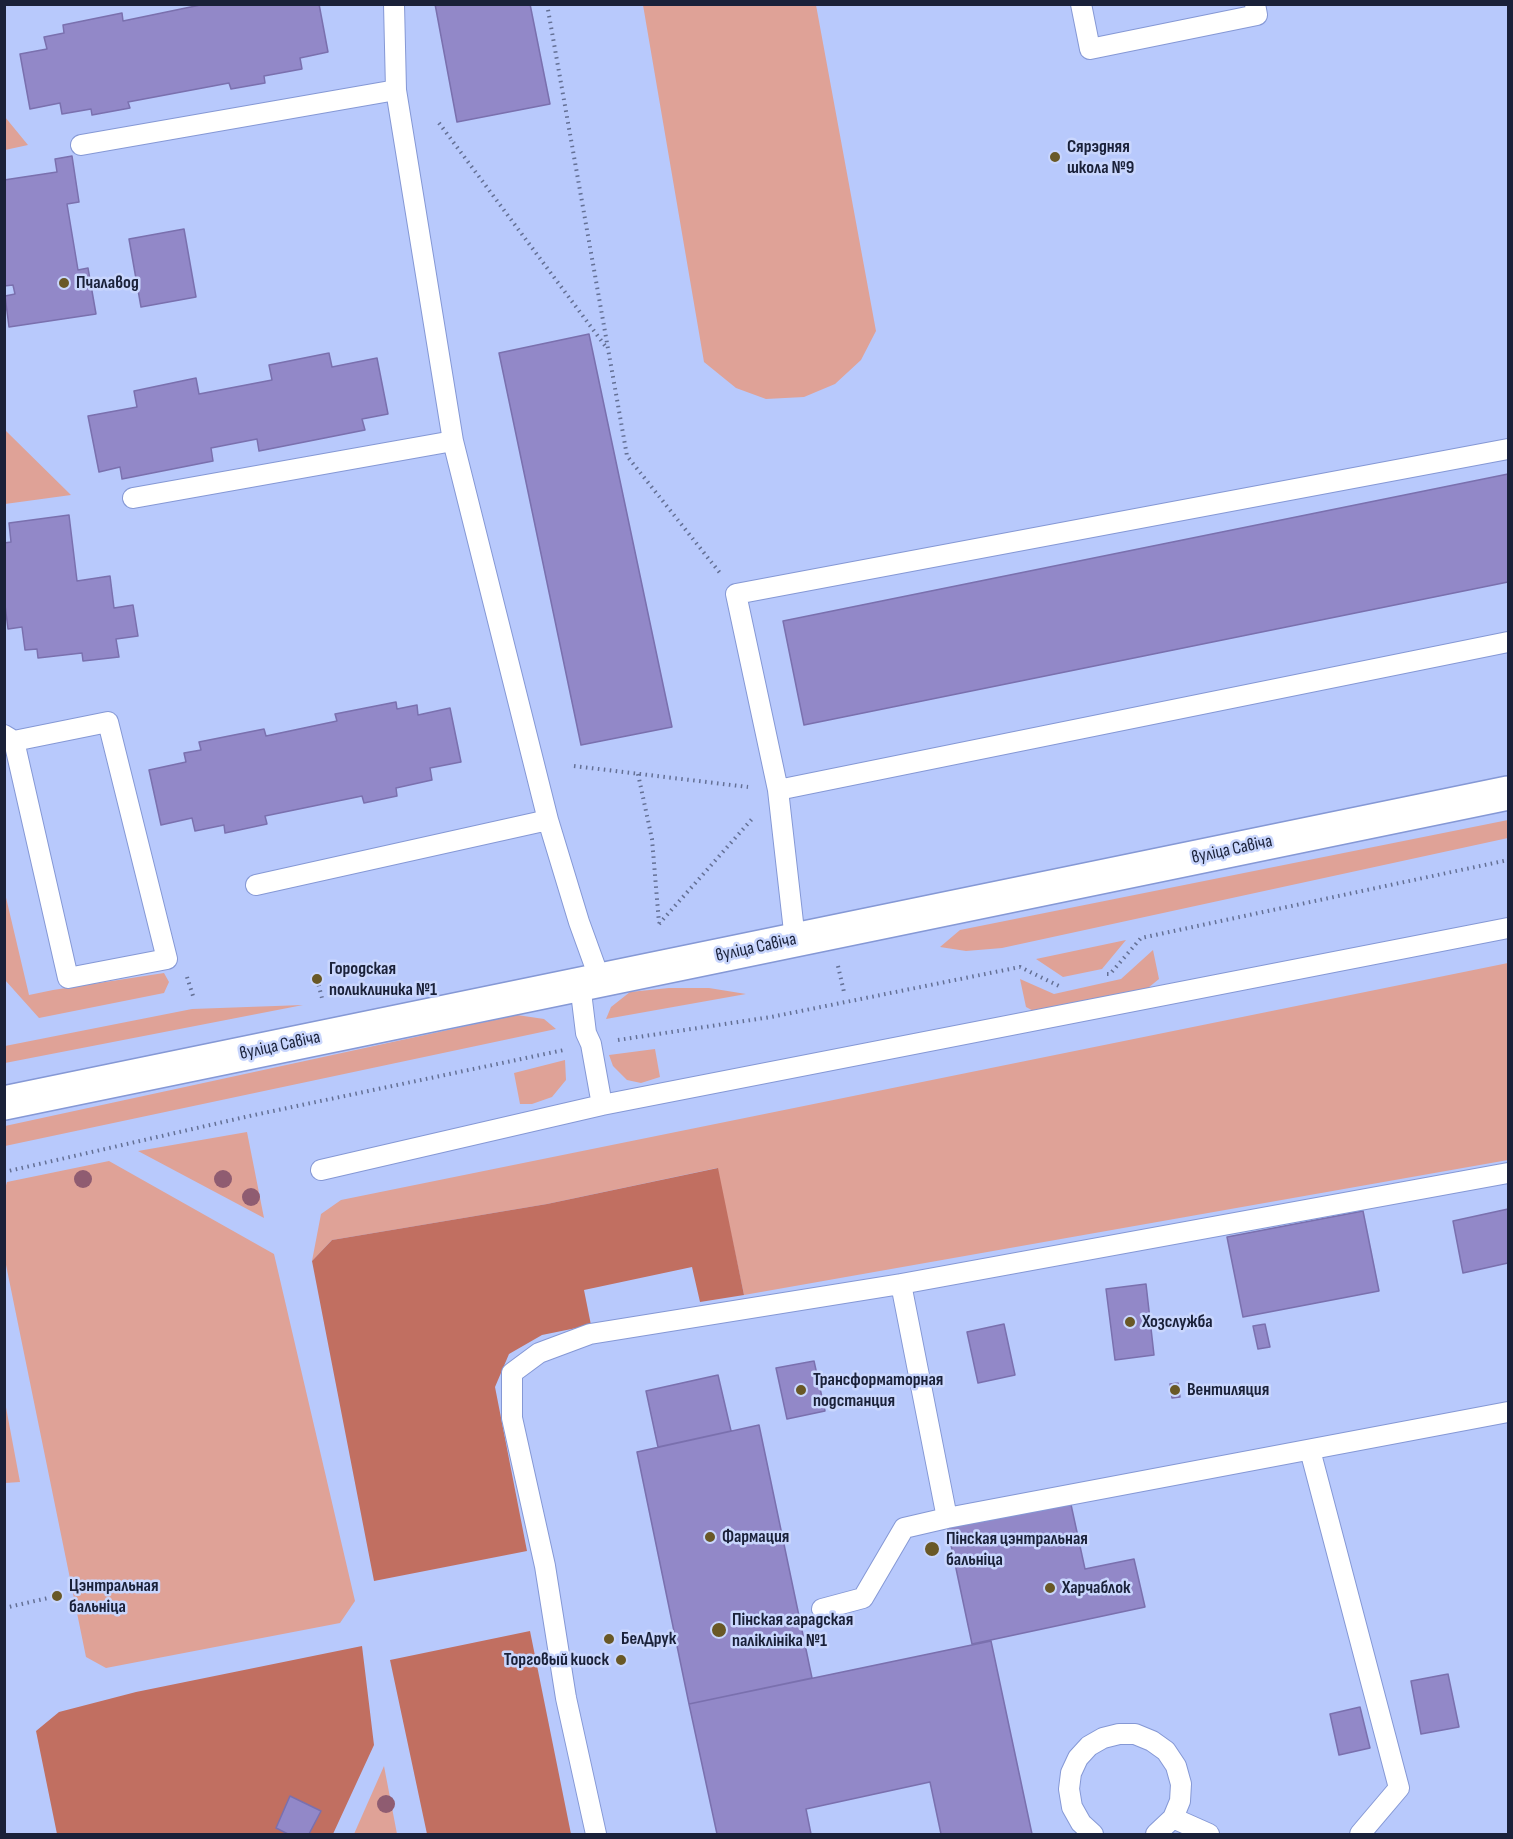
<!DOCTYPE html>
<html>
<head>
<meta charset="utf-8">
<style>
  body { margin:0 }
  #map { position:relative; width:1513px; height:1839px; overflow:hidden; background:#b8c9fc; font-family:"Sofia Sans Condensed",sans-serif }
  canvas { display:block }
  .frame { position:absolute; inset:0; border:6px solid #1a2139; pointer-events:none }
</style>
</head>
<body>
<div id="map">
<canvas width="1513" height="1839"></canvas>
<div class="frame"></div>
</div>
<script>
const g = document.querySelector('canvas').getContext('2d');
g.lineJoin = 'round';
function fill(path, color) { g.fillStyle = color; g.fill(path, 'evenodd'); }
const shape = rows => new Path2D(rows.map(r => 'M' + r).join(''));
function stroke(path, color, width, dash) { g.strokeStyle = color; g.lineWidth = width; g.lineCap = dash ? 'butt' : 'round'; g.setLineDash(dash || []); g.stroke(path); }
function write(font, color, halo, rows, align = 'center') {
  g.font = font + ' "Sofia Sans Condensed",sans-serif'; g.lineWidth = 5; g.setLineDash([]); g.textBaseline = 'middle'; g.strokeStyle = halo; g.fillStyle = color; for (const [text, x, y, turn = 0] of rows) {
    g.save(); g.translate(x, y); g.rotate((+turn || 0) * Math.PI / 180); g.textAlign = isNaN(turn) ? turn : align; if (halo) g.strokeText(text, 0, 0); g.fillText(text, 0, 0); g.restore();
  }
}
fill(shape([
  [643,5,816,5,876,331,861,360,835,384,804,397,766,399,736,388,704,362],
  [5,117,28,145,5,150],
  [5,430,71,495,5,504],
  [1508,820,1508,838,1002,948,966,951,940,947,960,930],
  [4,889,29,995,53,990,164,973,169,982,164,993,39,1018,5,980],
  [1126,940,1102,969,1063,977,1036,959],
  [1153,950,1159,979,1143,992,1039,1014,1026,1007,1020,979,1054,994,1121,979],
  [1508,963,1508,1160,744,1295,717,1168,547,1204,332,1240,312,1261,321,1214,341,1200],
  [669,988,709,988,746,994,606,1019,611,1007,630,992],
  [303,1005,5,1063,5,1046,192,1009],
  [517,1015,544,1019,556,1029,5,1146,5,1126],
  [655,1049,660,1077,641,1083,627,1080,613,1066,609,1055],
  [565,1060,566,1080,552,1097,532,1104,520,1104,514,1073],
  [247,1132,264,1218,138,1151],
  [109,1161,274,1254,355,1601,340,1623,106,1668,86,1657,5,1260,4,1192,7,1182],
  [4,1402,5,1402,20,1482,5,1483],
  [384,1766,397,1834,354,1834]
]), '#dfa297');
fill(shape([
  [718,1168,744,1295,700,1302,692,1267,584,1290,591,1325,542,1335,509,1354,495,1387,527,1551,374,1581,312,1261,332,1240,547,1204],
  [530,1631,571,1834,427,1834,390,1660],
  [362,1646,374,1745,333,1834,57,1834,36,1731,59,1712,136,1692]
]), '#c16f61');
const building = shape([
  [205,4,319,4,328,52,300,58,302,69,264,76,265,83,231,89,229,83,128,102,130,108,92,115,91,109,62,114,60,103,30,109,20,54,47,49,44,37,64,33,63,25,122,13,123,21,205,4],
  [435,4,530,4,550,104,457,122,435,4],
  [72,156,79,202,67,204,78,270,88,268,96,314,9,327,5,296,15,294,13,285,4,286,4,180,57,172,55,159,72,156],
  [184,229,196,297,141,307,129,239,184,229],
  [589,334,672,727,581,745,499,353,589,334],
  [329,353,332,367,377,358,388,414,362,419,365,430,259,451,257,439,211,448,213,461,122,479,120,467,99,472,88,416,137,407,134,391,196,378,199,394,272,380,269,365,329,353],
  [1508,474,1508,582,804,725,783,621,1508,474],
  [69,515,77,581,110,576,114,608,133,605,138,636,116,639,119,657,83,661,82,653,38,658,37,649,25,650,22,627,8,629,4,597,4,543,11,542,9,523,69,515],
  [396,702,397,709,417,705,418,715,450,708,461,762,430,768,432,780,396,788,397,796,364,803,362,796,265,816,267,824,225,833,224,825,195,831,192,818,161,825,149,770,186,762,184,753,201,750,199,742,264,729,266,736,337,721,335,714,396,702],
  [1508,1209,1508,1263,1463,1273,1453,1221,1508,1209],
  [1363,1211,1379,1291,1243,1317,1227,1237,1363,1211],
  [1146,1284,1154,1355,1115,1360,1106,1289,1146,1284],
  [1004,1324,1015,1375,978,1383,967,1332,1004,1324],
  [1265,1324,1270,1347,1258,1349,1253,1326,1265,1324],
  [814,1361,825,1411,787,1419,776,1368,814,1361],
  [718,1375,731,1431,658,1447,646,1391,718,1375],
  [1178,1383,1180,1397,1172,1398,1170,1384,1178,1383],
  [759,1425,812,1678,689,1704,637,1452,759,1425],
  [1070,1500,1085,1569,1134,1559,1145,1607,972,1644,947,1526,1070,1500],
  [991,1641,1032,1834,941,1834,930,1782,806,1809,811,1834,717,1834,689,1704,991,1641],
  [1448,1674,1459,1727,1421,1734,1411,1681,1448,1674],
  [1360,1707,1370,1748,1339,1755,1330,1714,1360,1707],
  [290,1796,321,1811,309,1834,288,1834,276,1828,290,1796]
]);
fill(building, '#9288c8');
stroke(building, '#7a70ae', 1.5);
const service = shape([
  [394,4,396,90,453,441,548,820,579,922,600,980],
  [1081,4,1090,49,1257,15,1255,4],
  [81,145,396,90],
  [1508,449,736,594,778,790,1508,642],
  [133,498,453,441],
  [4,735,14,741,68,978,167,959,108,722,14,741],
  [778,790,795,940],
  [256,885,548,820],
  [580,984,586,1033,591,1044,602,1105],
  [321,1170,602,1105,1508,928],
  [901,1284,947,1518],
  [1310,1450,1399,1788,1360,1834],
  [822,1609,863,1598,904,1528,947,1518,1508,1412],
  [1173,1818,1209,1834],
  [596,1834,566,1698,545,1566,512,1418,512,1373,539,1353,590,1334,901,1284,1508,1173],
  [1093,1834,1081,1823,1072,1807,1069,1789,1071,1773,1078,1758,1089,1746,1103,1738,1119,1734,1135,1734,1152,1741,1166,1751,1176,1766,1181,1784,1180,1801,1173,1818,1156,1834]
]);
const tertiary = shape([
  [4,1103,1508,793]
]);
stroke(service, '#8598d5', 22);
stroke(tertiary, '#8598d5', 36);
stroke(shape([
  [547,4,627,456,720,573],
  [439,123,606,347],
  [574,766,748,787],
  [638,774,652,839,659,923],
  [659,924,752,819],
  [838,966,844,992],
  [1107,974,1110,974,1141,938,1508,860],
  [187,977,194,999],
  [317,979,323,1002],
  [618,1040,771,1017,1020,967,1059,986],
  [4,1172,254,1115,564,1050],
  [4,1608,57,1596]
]), '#647095', 4, [1.5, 4.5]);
stroke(service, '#fff', 20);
stroke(tertiary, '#fff', 33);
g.fillStyle = '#8f5c71';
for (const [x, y] of [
  [83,1179],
  [223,1179],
  [251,1197],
  [386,1804]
]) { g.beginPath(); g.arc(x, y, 9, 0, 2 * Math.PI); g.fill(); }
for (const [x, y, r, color] of [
  [1055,157,6,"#695826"],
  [64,283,6,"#695826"],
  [317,979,6,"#695826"],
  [1130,1322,6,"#695826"],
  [801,1390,6,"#695826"],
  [1175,1390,6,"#695826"],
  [710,1537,6,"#695826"],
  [932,1549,8,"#695826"],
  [1050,1588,6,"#695826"],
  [57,1596,6,"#695826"],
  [719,1630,8,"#695826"],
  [609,1639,6,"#695826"],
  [621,1660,6,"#695826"]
]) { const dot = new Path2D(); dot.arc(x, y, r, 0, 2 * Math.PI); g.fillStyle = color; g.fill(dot); stroke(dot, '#c9d6fd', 2); }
write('bold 18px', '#1a2139', '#c9d6fd', [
  ["Сярэдняя",1067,147],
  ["школа №9",1067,168],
  ["Пчалавод",76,283],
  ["Городская",329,969],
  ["поликлиника №1",329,990],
  ["Хозслужба",1142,1322],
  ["Трансформаторная",813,1380],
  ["подстанция",813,1401],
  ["Вентиляция",1187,1390],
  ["Фармация",722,1537],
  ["Пінская цэнтральная",946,1539],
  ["бальніца",946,1560],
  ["Цэнтральная",69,1586],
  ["бальніца",69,1607],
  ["Харчаблок",1062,1588],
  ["Пінская гарадская",732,1620],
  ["паліклініка №1",732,1641],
  ["БелДрук",621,1639],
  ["Торговый киоск",609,1660,"right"]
], 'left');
write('18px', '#1a2139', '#c9d6fd', [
  ["вуліца Савіча",1232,850,-12],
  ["вуліца Савіча",756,948,-12],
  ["вуліца Савіча",280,1046,-12]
]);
</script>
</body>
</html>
